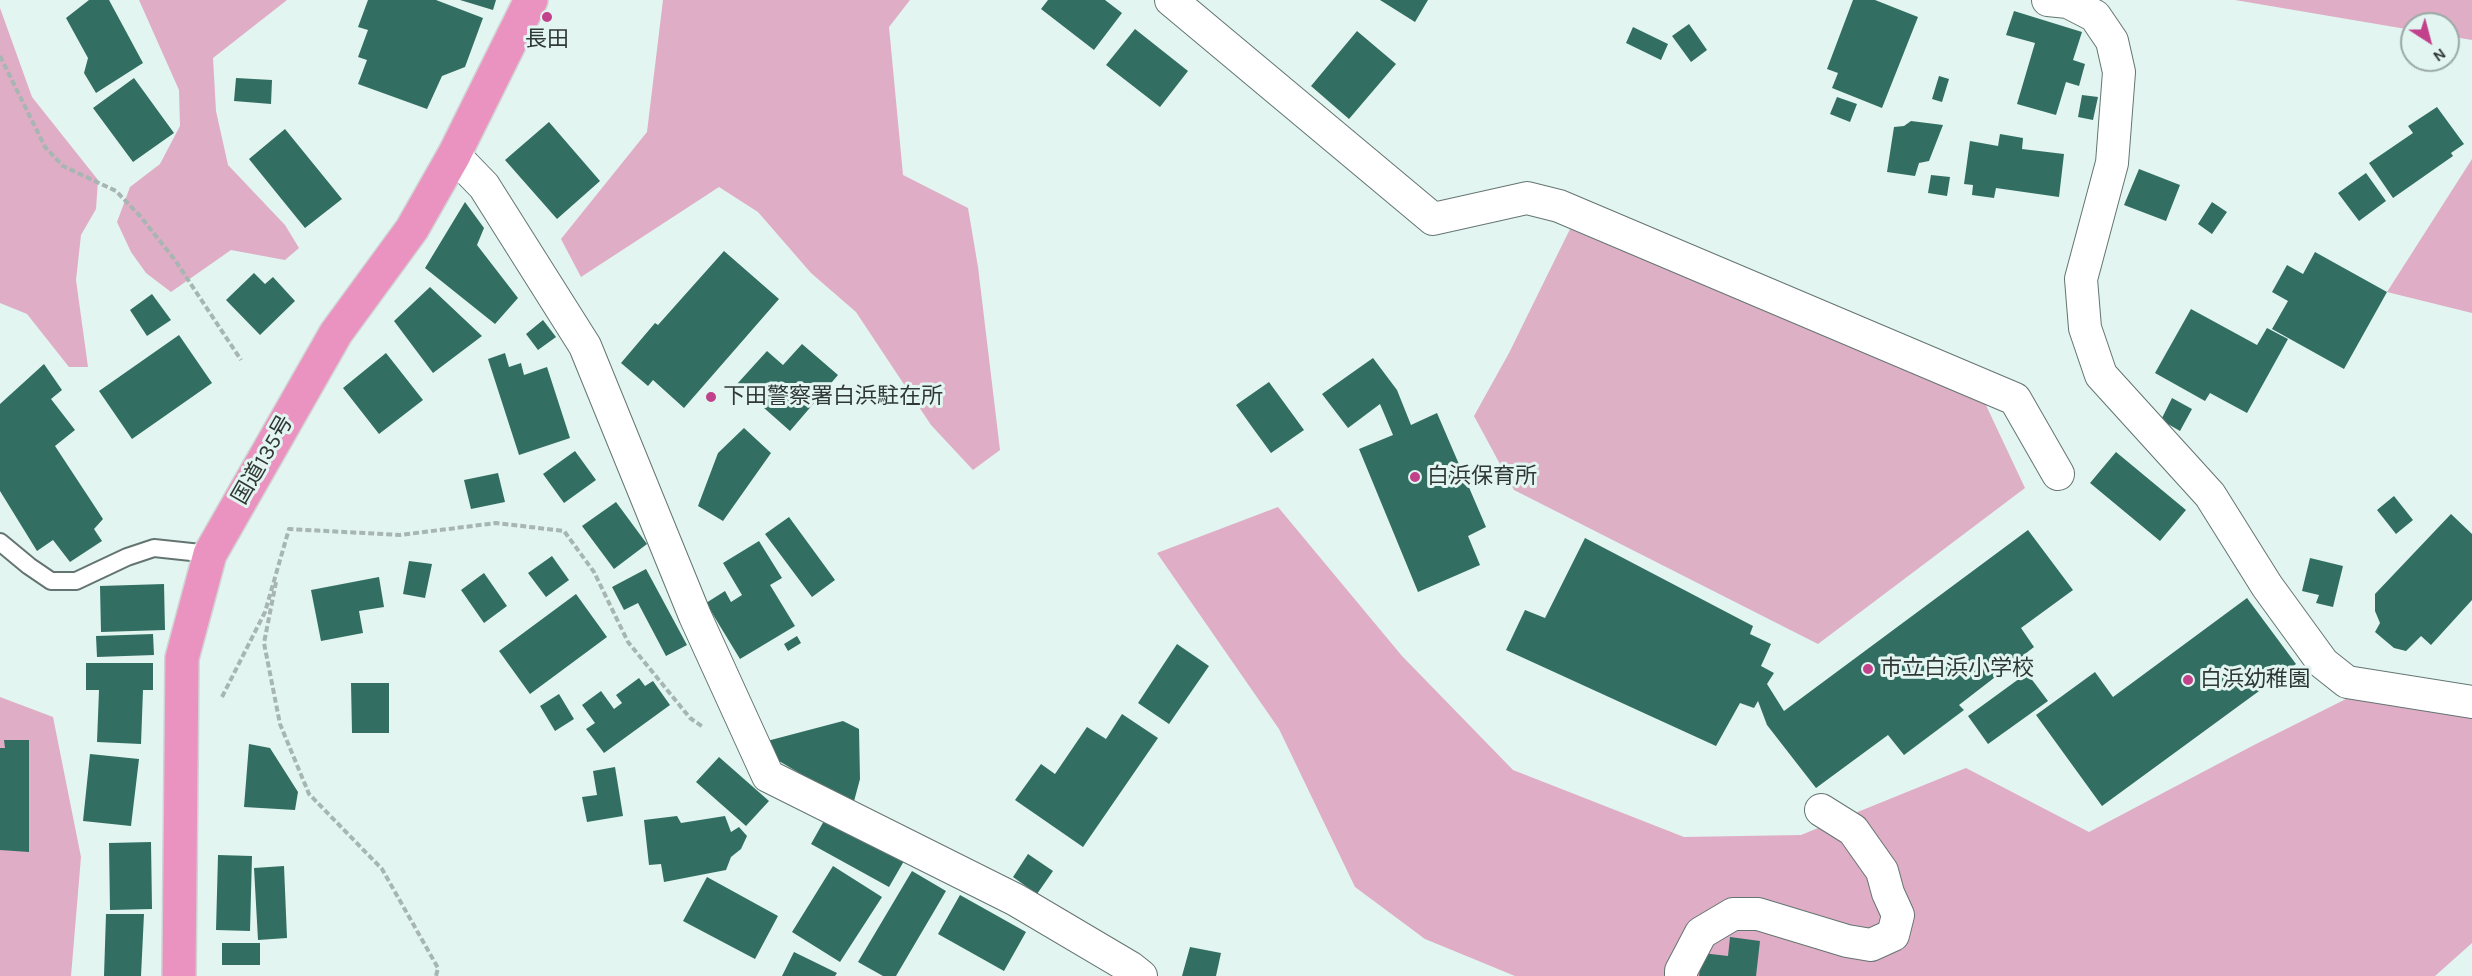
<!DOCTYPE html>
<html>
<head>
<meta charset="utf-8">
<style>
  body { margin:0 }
  #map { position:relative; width:2472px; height:976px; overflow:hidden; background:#e2f5f0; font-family:Karla,sans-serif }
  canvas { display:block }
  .north { position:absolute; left:2400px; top:12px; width:60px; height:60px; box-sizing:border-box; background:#e2f5f0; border:2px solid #9ba9a6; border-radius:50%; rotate:144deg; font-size:16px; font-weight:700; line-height:24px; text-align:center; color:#303836 }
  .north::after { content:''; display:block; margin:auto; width:21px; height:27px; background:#c1418b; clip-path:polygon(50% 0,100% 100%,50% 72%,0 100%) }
</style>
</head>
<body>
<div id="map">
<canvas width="2472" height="976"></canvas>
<div class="north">N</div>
</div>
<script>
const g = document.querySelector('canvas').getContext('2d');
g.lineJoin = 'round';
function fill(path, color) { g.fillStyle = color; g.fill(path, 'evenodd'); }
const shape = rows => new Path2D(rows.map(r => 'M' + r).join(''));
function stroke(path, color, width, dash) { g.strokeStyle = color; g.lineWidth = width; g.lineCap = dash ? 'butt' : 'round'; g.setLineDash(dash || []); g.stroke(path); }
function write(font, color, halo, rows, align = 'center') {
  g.font = font + ' Karla,"Noto Sans JP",sans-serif'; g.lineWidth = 6; g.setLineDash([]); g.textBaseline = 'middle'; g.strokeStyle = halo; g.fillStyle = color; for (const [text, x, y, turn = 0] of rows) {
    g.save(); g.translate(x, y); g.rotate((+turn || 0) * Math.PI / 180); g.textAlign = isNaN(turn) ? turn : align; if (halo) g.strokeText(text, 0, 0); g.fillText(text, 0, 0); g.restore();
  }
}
fill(shape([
  [1570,229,1984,401,2025,488,1818,644,1514,490,1474,416,1509,353]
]), '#deb0c6');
fill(shape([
  [139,0,287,0,213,58,216,111,228,165,285,225,299,248,285,260,231,250,171,292,146,273,131,252,117,222,130,187,160,164,180,126,179,90],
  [663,0,910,0,889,27,903,175,968,208,978,267,1000,450,973,470,931,425,856,312,811,273,758,212,719,187,581,277,561,239,647,132],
  [2235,0,2472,0,2472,40,2448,36,2448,24,2412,24,2412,30],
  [0,8,32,97,98,180,96,209,81,235,76,280,88,367,69,367,27,314,0,303],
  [2472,159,2472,313,2387,292],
  [1278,507,1402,656,1513,770,1684,837,1801,835,1966,768,2089,832,2254,745,2372,686,2472,712,2472,943,2435,976,1515,976,1425,939,1355,887,1279,729,1157,553],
  [0,697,53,717,81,857,71,976,0,976]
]), '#dfadc5');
fill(shape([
  [89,0,109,0,143,63,96,93,84,73,88,58,66,18],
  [368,0,436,0,483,18,465,67,442,76,427,109,358,84,367,60,358,57,368,30,358,27],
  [460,0,496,0,493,10],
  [1048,0,1105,0,1122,13,1094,50,1041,9],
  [1380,0,1428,0,1415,22],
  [1853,0,1875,0,1918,17,1882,108,1832,88,1838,73,1827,69],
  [2014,11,2082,32,2073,60,2085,64,2079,86,2066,82,2056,115,2017,104,2035,43,2006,35],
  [1689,24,1707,50,1691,62,1672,36],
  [1633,27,1668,44,1661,60,1626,43],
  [1135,29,1188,71,1160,107,1106,65],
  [1357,31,1396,64,1349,119,1311,86],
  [1939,76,1949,79,1942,102,1932,99],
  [134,78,174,133,133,162,93,108],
  [236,78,272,80,271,104,234,101],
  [2082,95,2098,97,2093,120,2078,117],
  [1837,97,1857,104,1850,122,1830,114],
  [2437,107,2464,144,2451,153,2453,156,2393,198,2369,163,2413,133,2408,126],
  [1911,121,1943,125,1929,161,1919,163,1915,176,1887,172,1894,127,1904,126],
  [549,122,600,181,557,219,505,160],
  [285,129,342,199,305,228,249,159],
  [2000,134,2023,138,2022,149,2064,154,2059,197,1996,188,1994,198,1972,195,1973,185,1964,184,1970,141,1998,146],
  [2139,169,2180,185,2166,221,2124,205],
  [2366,173,2386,201,2359,221,2338,193],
  [1931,175,1950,177,1947,196,1928,193],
  [465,202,484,228,477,245,518,298,495,324,425,268],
  [2212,202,2227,212,2212,234,2198,224],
  [724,251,779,299,684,408,653,380,648,386,621,363,655,323,658,325],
  [2315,252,2387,292,2344,369,2272,329,2288,301,2272,292,2287,265,2303,274],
  [254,273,265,284,273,277,295,301,260,335,226,300],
  [430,287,482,336,433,373,394,321],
  [152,294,171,320,147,336,130,310],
  [2191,309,2257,345,2267,328,2288,339,2247,413,2210,393,2205,401,2155,373],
  [543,320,556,337,538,350,526,334],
  [179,335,212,383,132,439,99,391],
  [802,344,838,375,790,431,737,384,767,351,783,365],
  [386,353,423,400,379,434,343,388],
  [505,353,509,367,521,363,524,375,547,367,570,438,519,455,488,359],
  [1373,358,1397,390,1411,425,1437,413,1486,527,1468,536,1480,565,1418,592,1359,449,1393,435,1380,404,1348,428,1322,394],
  [44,364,62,390,51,399,75,430,55,446,103,519,94,529,102,541,70,562,53,540,37,551,0,491,0,404],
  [1269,382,1304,430,1271,453,1236,405],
  [2172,398,2192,409,2180,431,2161,420],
  [744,428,771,453,723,521,698,506,718,453],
  [575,451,596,480,564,503,543,474],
  [2116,452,2186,510,2160,541,2090,483],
  [498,473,505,502,471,509,464,480],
  [2394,496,2413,520,2396,534,2377,510],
  [616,502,647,544,614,569,582,526],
  [2451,514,2472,534,2472,600,2431,645,2421,636,2406,651,2394,648,2375,632,2380,623,2375,611,2375,594],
  [789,517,835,580,812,597,765,534],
  [2028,530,2073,590,2021,628,2034,647,1959,705,1964,710,1904,755,1888,735,1816,788,1767,725,1758,701,1754,708,1740,703,1716,746,1506,650,1525,610,1545,618,1585,538,1753,626,1750,634,1771,644,1761,666,1774,673,1767,684,1784,711],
  [759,541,782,578,770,585,795,626,740,659,706,603,725,591,731,602,742,595,723,563],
  [552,556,569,580,546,597,528,573],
  [2310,558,2343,566,2333,607,2316,603,2319,595,2302,591],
  [409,561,432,564,425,598,403,594],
  [646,569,687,645,666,656,638,603,624,610,612,587],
  [484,573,507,606,484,623,461,590],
  [379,577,384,607,359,611,363,633,321,641,311,590],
  [164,584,165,630,101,632,100,586],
  [576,594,607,637,530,694,499,651],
  [2247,598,2296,664,2102,806,2036,715,2095,672,2113,697],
  [153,634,154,655,97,657,96,636],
  [797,636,801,643,788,651,784,644],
  [1177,644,1209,666,1169,724,1138,703],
  [86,663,153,663,153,690,143,690,141,744,97,742,99,690,86,690],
  [2027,673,2048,701,1988,744,1968,716],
  [639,678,645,686,653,681,670,705,604,753,586,729,595,723,582,705,601,691,614,709,622,703,616,695],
  [351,683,389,683,389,733,352,733],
  [559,694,574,719,555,731,540,706],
  [1122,714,1158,738,1083,847,1015,800,1041,764,1055,774,1087,727,1106,739],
  [843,721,859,729,860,779,853,805,779,761,767,741],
  [4,740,29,740,29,852,0,850,0,748,5,748],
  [249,744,270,748,298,792,295,810,244,807],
  [90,754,139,759,131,826,83,821],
  [719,757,769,801,746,826,696,782],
  [615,767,623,816,587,822,582,797,597,795,593,771],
  [677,816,681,823,725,816,731,832,739,827,747,836,741,849,731,857,726,870,664,882,661,864,649,865,644,820],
  [825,819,904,861,889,887,811,844],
  [151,842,152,909,110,910,109,843],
  [1028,854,1053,871,1037,894,1013,877],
  [218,855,252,856,250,931,216,930],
  [284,866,287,938,258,940,254,868],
  [833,866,882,897,840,962,792,932],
  [912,871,946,891,896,976,883,976,858,962],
  [707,877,778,916,755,959,683,921],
  [960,895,1026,932,1004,971,938,934],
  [106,914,144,914,141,976,104,976],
  [1730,937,1760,941,1756,976,1699,976,1702,953,1728,956],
  [222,943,260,943,260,965,222,965],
  [1190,947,1221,953,1216,976,1182,976],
  [794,952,837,973,835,976,782,976]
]), '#326f62');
const lane = shape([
  [0,542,29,566,51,581,76,581,127,557,154,548,210,554]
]);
const street = shape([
  [1171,0,1433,219,1527,198,1559,206,2015,399,2058,474],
  [2048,0,2068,2,2095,16,2112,41,2119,72,2112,163,2081,279,2085,328,2101,375,2210,495,2267,586,2323,663,2347,682,2472,702],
  [454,155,484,186,585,346,695,616,768,776,1016,900,1131,968,1141,976],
  [1681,976,1681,971,1701,933,1733,914,1758,914,1847,941,1871,945,1893,935,1898,915,1888,893,1882,871,1853,830,1821,810]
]);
const highway = shape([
  [179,976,182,658,210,554,336,333,412,229,454,155,531,0]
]);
stroke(lane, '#647571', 20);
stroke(street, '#647571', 34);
stroke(highway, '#d1d3d3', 36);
stroke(shape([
  [0,56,45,147,63,166,116,191,140,216,175,260,241,360],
  [276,582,264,643,280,724,309,794,382,869,438,968,436,976],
  [222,697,265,612,289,529,400,535,496,523,564,531,594,572,628,642,690,718,703,727]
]), '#a7b6b2', 4, [6, 3]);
stroke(lane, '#fff', 16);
stroke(street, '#fff', 32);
stroke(highway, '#eb93c0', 33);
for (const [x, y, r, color] of [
  [547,17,6,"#c1418b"],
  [711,397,6,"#c1418b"],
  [1415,477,6,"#c1418b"],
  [1868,669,6,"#c1418b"],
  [2188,680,6,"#c1418b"]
]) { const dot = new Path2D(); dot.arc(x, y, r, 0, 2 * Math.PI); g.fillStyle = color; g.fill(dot); stroke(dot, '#e2f5f0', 2); }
write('22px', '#303836', '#e2f5f0', [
  ["長田",547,40,"center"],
  ["下田警察署白浜駐在所",723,397],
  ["白浜保育所",1427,477],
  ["市立白浜小学校",1880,669],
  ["白浜幼稚園",2200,680]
], 'left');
write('22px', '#303836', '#e2f5f0', [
  ["国道135号",263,460,-60]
]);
</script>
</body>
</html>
